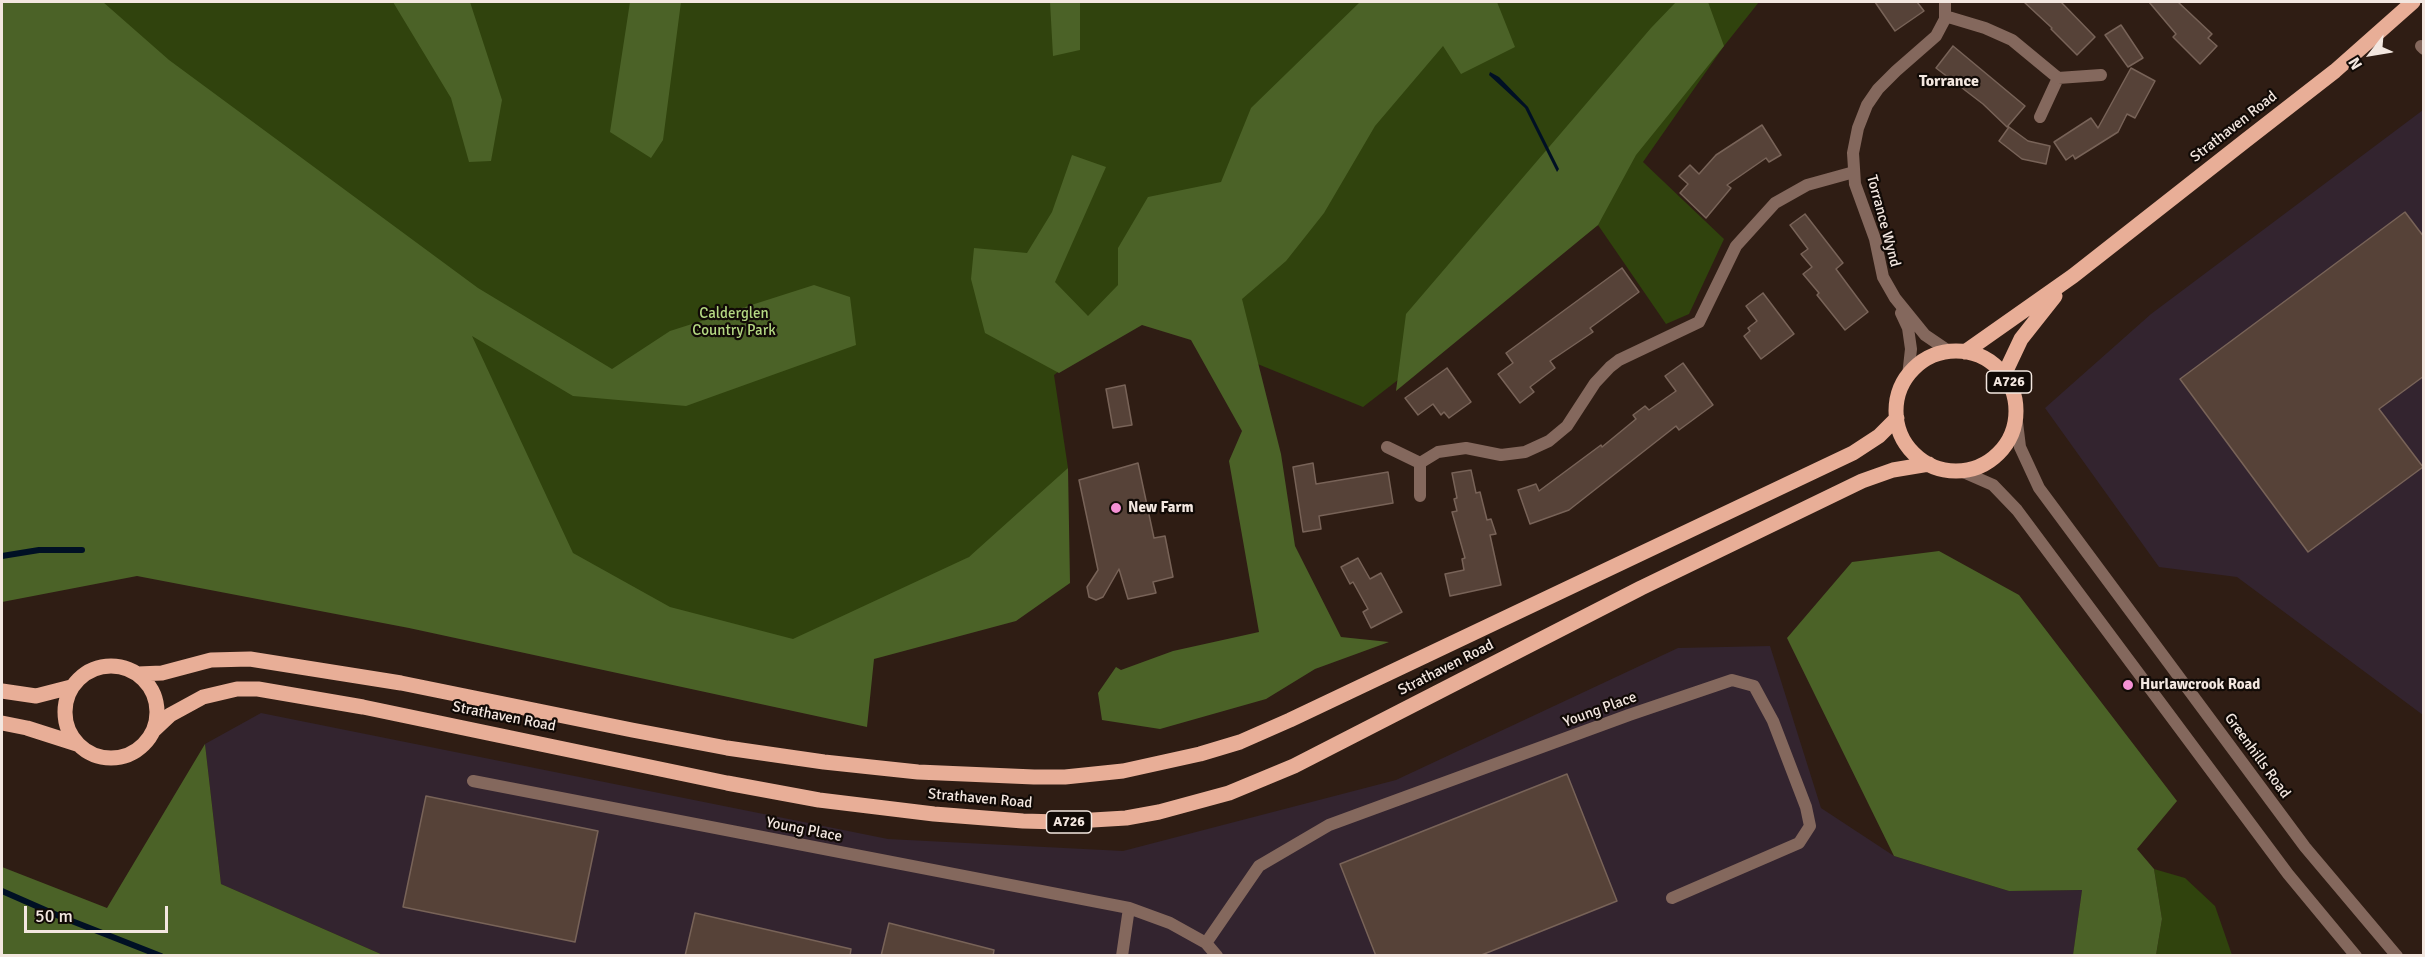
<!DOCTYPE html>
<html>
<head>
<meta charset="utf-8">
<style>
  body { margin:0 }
  #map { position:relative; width:2425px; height:957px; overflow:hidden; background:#2f1d14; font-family:Signika,sans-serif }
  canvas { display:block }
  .frame { position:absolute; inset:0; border:3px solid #f3e7e0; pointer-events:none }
  .north { position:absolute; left:2341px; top:24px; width:60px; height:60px; -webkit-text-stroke:4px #110a06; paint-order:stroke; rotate:239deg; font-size:16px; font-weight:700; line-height:24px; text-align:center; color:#f3e7e0 }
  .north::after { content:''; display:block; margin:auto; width:21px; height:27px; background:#f3e7e0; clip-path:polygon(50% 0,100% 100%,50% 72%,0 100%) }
  .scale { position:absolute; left:24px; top:906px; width:144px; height:27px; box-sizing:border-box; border:3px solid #f3e7e0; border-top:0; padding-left:8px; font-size:18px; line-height:21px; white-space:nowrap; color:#f3e7e0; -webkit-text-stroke:4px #110a06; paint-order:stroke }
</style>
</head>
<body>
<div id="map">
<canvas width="2425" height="957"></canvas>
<div class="frame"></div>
<div class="north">N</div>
<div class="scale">50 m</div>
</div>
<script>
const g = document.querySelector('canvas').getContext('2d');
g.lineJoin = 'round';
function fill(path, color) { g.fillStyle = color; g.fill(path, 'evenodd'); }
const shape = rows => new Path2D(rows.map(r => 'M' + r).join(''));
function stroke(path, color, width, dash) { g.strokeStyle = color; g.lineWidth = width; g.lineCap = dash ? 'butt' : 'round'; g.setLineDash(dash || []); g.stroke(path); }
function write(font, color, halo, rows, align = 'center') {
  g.font = font + ' Signika,sans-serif'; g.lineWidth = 4.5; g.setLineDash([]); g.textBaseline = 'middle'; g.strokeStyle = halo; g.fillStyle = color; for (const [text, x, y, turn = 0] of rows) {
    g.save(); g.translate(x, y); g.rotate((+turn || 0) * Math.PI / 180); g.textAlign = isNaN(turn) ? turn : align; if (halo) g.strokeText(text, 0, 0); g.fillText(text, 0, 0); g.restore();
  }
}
fill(shape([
  [2423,110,2423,715,2237,577,2159,567,2045,408,2151,314],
  [1770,646,1821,808,1894,856,2009,891,2082,890,2073,956,383,955,221,884,205,744,261,713,888,839,1123,851,1396,780,1678,648]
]), '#33242f');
fill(shape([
  [2,2,1759,2,1724,46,1643,162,1724,239,1689,314,1666,324,1598,225,1363,407,1135,314,1054,375,1068,468,1055,483,983,548,807,662,152,546],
  [2154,869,2185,878,2215,906,2232,955,2156,955,2162,919]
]), '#30430d');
fill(shape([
  [2,2,103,2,169,60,478,288,612,369,670,331,814,285,850,297,856,345,686,406,573,396,472,336,573,553,670,607,793,639,969,557,1068,468,1070,583,1016,621,874,659,867,727,409,628,137,576,2,602],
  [393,2,470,2,502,100,491,161,469,162,451,98],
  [630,2,681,2,663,140,651,158,610,132],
  [1050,2,1080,2,1080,50,1053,56],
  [1360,2,1497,2,1515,47,1461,74,1443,46,1375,126,1324,213,1286,261,1242,299,1281,454,1295,546,1341,637,1389,642,1315,669,1266,699,1160,729,1102,720,1098,693,1116,667,1121,670,1173,651,1259,632,1229,461,1242,431,1191,340,1142,325,1059,373,985,333,971,279,974,248,1027,253,1052,212,1072,155,1106,167,1055,282,1088,316,1118,285,1118,248,1148,197,1221,182,1251,108],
  [1676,2,1708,2,1724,46,1636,155,1598,225,1396,391,1406,314,1651,28],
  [1939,551,2019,595,2177,801,2137,849,2154,869,2162,919,2156,955,2073,955,2082,890,2009,891,1894,856,1787,638,1852,562],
  [205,744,221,884,383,955,2,954,2,867,107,908]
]), '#4b6227');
fill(shape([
  [1490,72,1499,77,1528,107,1559,169,1557,172,1525,108,1489,75]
]), '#001024');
stroke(shape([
  [2,556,39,550,82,550],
  [2,891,59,916,161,956]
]), '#001024', 6);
const building = shape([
  [1875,2,1917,2,1924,11,1895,31,1875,2],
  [2024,2,2061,2,2095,37,2077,55,2051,29,2052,28,2024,2],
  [2149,2,2178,2,2212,34,2208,38,2217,46,2200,64,2173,37,2176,34,2149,2],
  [2121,25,2143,58,2128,67,2105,35,2121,25],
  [1953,46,2025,106,2007,127,1983,104,1936,68,1953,46],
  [2131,68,2155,81,2135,118,2127,114,2118,132,2075,159,2073,155,2066,160,2054,142,2091,118,2098,128,2131,68],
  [1762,125,1781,155,1769,162,1766,158,1727,185,1731,188,1706,218,1680,193,1688,184,1679,176,1690,165,1699,174,1716,155,1762,125],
  [2009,127,2028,141,2050,146,2046,164,2022,159,1999,141,2009,127],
  [2405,212,2424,237,2424,376,2379,409,2423,467,2308,552,2180,379,2405,212],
  [1805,214,1843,263,1836,269,1868,312,1845,330,1817,295,1819,293,1803,274,1812,267,1801,254,1808,249,1790,225,1805,214],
  [1622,268,1639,292,1590,328,1593,332,1550,361,1555,368,1530,387,1534,392,1520,403,1498,374,1513,363,1506,353,1622,268],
  [1763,293,1794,334,1761,359,1744,336,1750,331,1748,328,1757,321,1746,306,1763,293],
  [1683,363,1713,405,1679,430,1676,426,1569,510,1530,524,1518,490,1536,484,1539,491,1601,445,1602,447,1636,419,1633,415,1645,406,1649,410,1676,391,1665,376,1683,363],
  [1447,368,1471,402,1449,418,1444,412,1441,415,1433,404,1418,415,1405,398,1447,368],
  [1125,385,1132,425,1113,428,1106,389,1125,385],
  [1138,463,1154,538,1165,536,1173,577,1153,582,1156,593,1128,599,1119,569,1103,597,1096,600,1089,597,1087,587,1098,570,1079,480,1138,463],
  [1313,463,1316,484,1388,472,1393,503,1319,516,1321,529,1303,532,1293,467,1313,463],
  [1471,470,1476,493,1480,492,1487,520,1491,519,1496,534,1490,535,1501,585,1450,596,1445,574,1464,570,1462,559,1465,558,1452,512,1457,511,1454,499,1457,498,1452,473,1471,470],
  [1358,558,1370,579,1381,573,1402,612,1371,628,1363,612,1368,609,1353,582,1350,584,1341,567,1358,558],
  [1567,774,1617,901,1479,956,1376,956,1340,864,1567,774],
  [426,796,598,831,575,942,403,907,426,796],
  [695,913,851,949,850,956,685,956,695,913],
  [889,923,994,950,993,956,881,956,889,923]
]);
fill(building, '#564238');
stroke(building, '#786358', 1.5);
stroke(shape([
  [1945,2,1945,19,1936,36,1896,71,1878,89,1867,105,1858,128,1853,153,1855,184,1875,239,1883,277,1895,298,1925,335,1950,352],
  [1945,16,1985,28,2012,40,2058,78],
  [2421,46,2424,49],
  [2040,117,2058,78,2101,75],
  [1901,313,1908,328,1911,349,1908,376],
  [1387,447,1420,463],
  [1420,496,1420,463,1438,452,1466,448,1501,455,1525,452,1549,441,1567,426,1595,383,1610,367,1619,360,1699,322,1736,246,1775,203,1807,185,1854,172],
  [473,781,1129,908,1170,923,1206,943,1217,956],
  [1206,943,1259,866,1329,825,1629,715,1732,680,1754,686,1773,721,1806,807,1810,826,1799,843,1672,898],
  [1122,956,1129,908]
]), '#84685d', 12);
stroke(shape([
  [2016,414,2020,447,2039,488,2305,847,2397,956],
  [1961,471,1993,485,2017,510,2288,874,2356,956]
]), '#84685d', 12);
stroke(shape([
  '1896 411a60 60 0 1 1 120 0a60 60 0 1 1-120 0Z',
  [1965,352,2073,276,2245,141,2335,71,2413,2],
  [2004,375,2021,339,2055,296],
  '65 712a46 46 0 1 1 92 0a46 46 0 1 1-92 0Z',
  [138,674,162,673,211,660,250,659,401,683,632,730,727,748,824,762,918,772,1034,777,1065,777,1123,771,1200,754,1240,742,1290,720,1853,453,1879,436,1897,418],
  [2,691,36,696,71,687],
  [2,723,27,728,77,744],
  [154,730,170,715,203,697,237,689,258,689,363,707,727,783,819,800,934,814,1023,821,1059,822,1126,818,1159,812,1229,793,1294,766,1641,588,1862,481,1893,470,1929,464]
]), '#e8ae97', 15);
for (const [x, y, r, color] of [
  [1116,508,6,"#f491d4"],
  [2128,685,6,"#f491d4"]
]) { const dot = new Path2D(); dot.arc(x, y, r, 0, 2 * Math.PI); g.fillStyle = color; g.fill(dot); stroke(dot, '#110a06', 2); }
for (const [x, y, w] of [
  [2009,382,45],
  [1069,822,45]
]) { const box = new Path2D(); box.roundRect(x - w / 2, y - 11, w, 22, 4.5); g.fillStyle = '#110a06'; g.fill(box); stroke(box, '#f3e7e0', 1.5); }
write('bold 14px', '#f3e7e0', null, [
  ["A726",2009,382],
  ["A726",1069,822]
]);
write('15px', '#f3e7e0', '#110a06', [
  ["Strathaven Road",2234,127,-38],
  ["Torrance Wynd",1883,221,75],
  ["Strathaven Road",1446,668,-27],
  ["Young Place",1600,710,-20],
  ["Strathaven Road",504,717,11],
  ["Greenhills Road",2257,756,54],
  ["Strathaven Road",980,799,5],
  ["Young Place",804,830,11]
]);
write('15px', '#b5d983', '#110a06', [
  ["Calderglen",734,314],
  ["Country Park",734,331]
]);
write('bold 15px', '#f3e7e0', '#110a06', [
  ["New Farm",1128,508],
  ["Hurlawcrook Road",2140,685]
], 'left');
write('bold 16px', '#f3e7e0', '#110a06', [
  ["Torrance",1949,82]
]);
</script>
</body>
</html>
